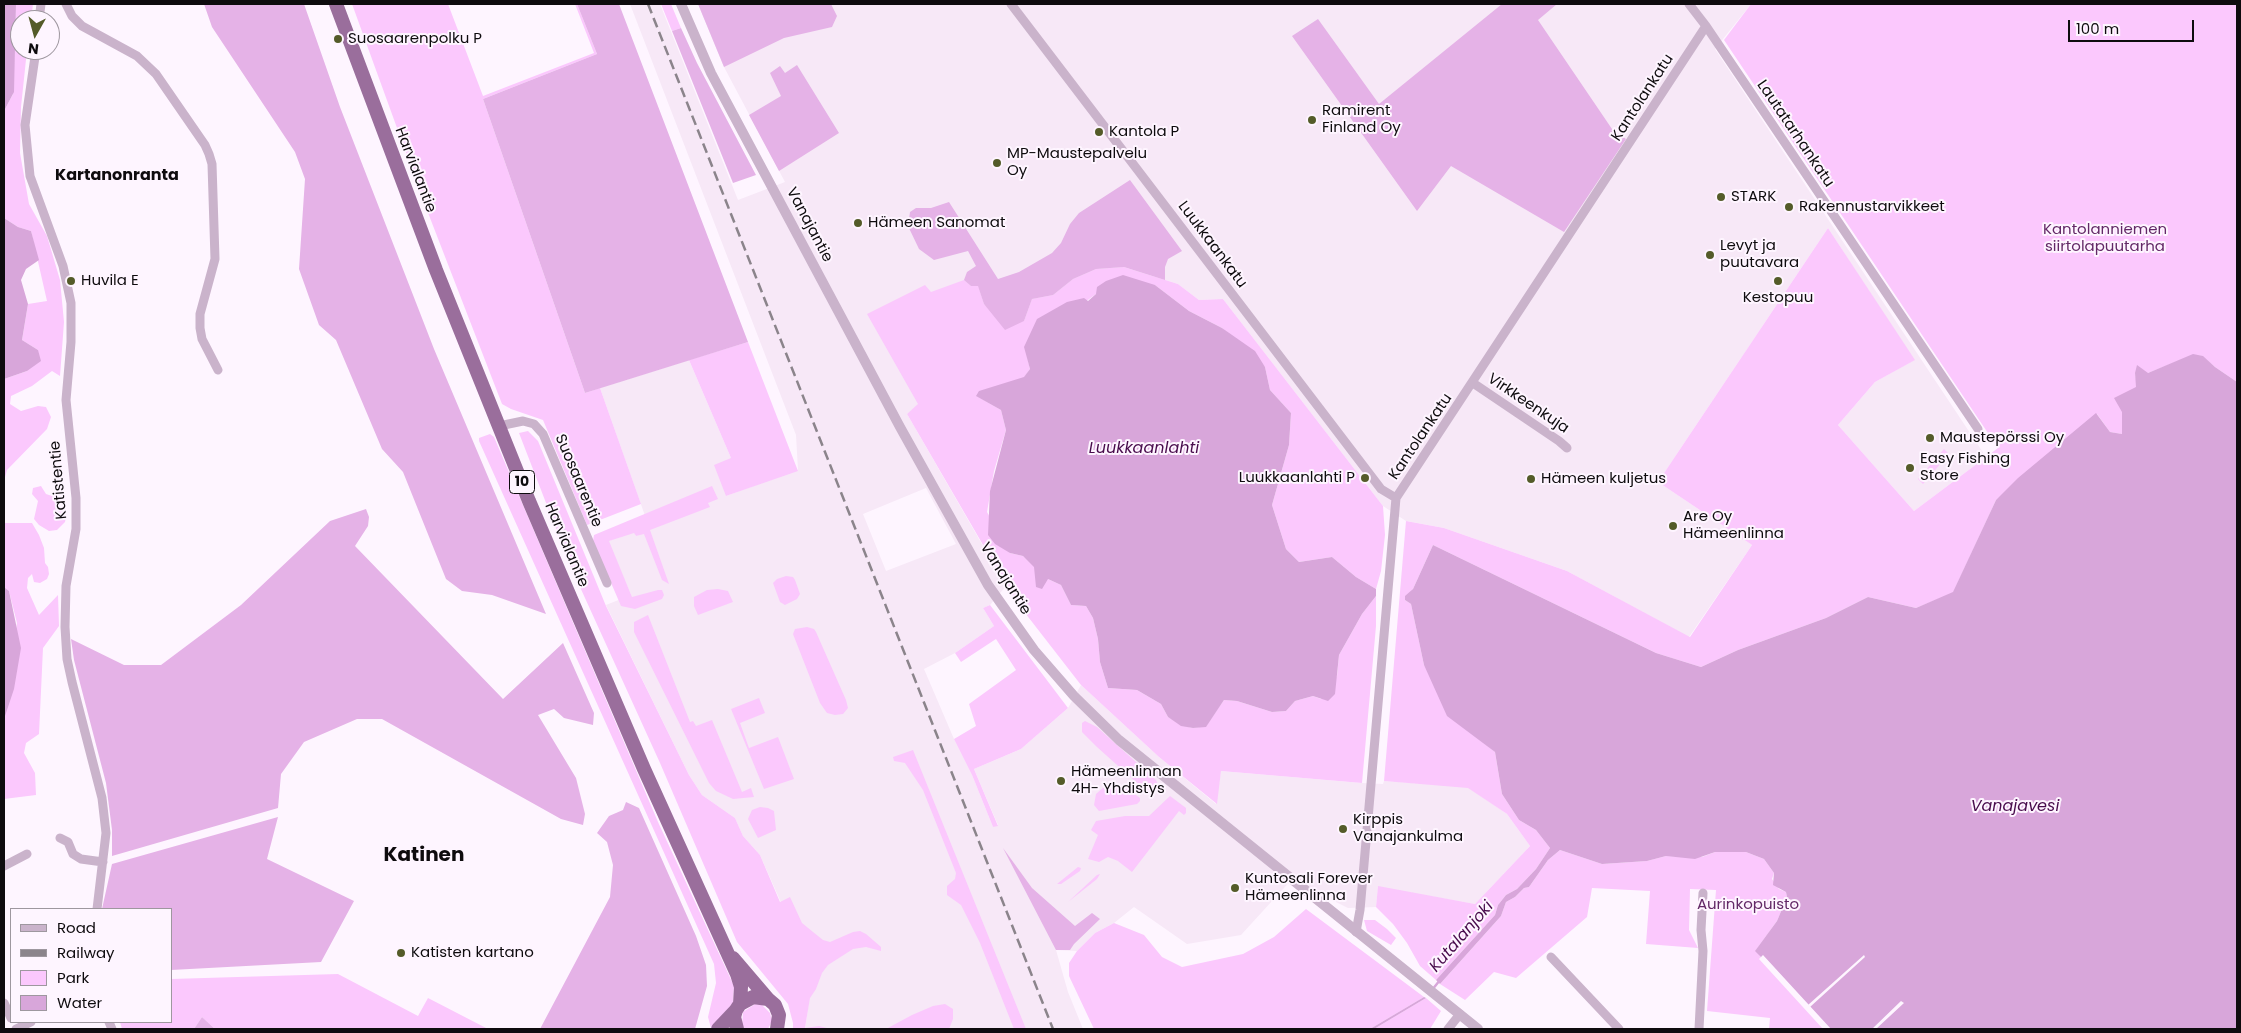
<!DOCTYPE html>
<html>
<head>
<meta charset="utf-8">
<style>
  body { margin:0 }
  #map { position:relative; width:2241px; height:1033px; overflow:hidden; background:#fef5ff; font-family:Poppins,sans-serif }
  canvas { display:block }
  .frame { position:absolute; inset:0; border:5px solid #0e0b0e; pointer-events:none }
  .legend { position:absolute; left:10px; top:908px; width:162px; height:115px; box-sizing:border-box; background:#fef5ff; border:1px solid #9e979f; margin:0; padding:6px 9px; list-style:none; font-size:15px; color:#0e0b0e }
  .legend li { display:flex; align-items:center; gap:10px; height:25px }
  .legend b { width:25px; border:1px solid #9e979f }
  .north { position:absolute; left:10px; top:10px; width:50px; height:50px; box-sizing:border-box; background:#fef5ff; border:1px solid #9e979f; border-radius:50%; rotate:187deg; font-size:14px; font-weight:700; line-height:20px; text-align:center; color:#0e0b0e }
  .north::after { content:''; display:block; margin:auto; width:18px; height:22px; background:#545b29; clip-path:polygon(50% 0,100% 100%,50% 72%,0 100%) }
  .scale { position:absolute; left:2068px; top:20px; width:126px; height:22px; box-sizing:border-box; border:2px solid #0e0b0e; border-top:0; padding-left:6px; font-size:15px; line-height:18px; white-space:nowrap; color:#0e0b0e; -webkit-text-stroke:4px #fef5ff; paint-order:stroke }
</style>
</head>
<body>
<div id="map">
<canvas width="2241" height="1033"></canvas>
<div class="frame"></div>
<ul class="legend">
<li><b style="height:6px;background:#cab3cb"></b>Road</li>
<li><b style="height:6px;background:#8b848b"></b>Railway</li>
<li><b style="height:14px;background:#fbc8fd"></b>Park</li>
<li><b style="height:14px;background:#d8a6da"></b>Water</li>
</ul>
<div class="north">N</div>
<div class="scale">100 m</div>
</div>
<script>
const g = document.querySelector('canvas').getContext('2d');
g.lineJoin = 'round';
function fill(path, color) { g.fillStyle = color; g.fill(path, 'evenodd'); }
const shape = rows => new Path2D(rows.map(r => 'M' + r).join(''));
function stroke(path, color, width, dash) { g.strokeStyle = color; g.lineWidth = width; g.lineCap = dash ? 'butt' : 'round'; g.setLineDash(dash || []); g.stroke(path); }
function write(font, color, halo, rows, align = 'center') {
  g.font = font + ' Poppins,sans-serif'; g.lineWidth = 4; g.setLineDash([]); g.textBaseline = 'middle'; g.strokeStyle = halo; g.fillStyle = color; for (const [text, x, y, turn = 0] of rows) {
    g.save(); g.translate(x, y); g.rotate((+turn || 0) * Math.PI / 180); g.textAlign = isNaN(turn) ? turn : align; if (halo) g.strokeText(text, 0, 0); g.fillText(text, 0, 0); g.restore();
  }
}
fill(shape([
  [630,4,660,4,738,200,785,182,724,67,698,4,1751,4,1715,49,1986,457,1914,511,1838,425,1875,382,1914,360,1828,228,1658,482,1752,545,1689,637,1567,571,1444,528,1406,521,1383,506,1223,299,1199,300,1178,284,1124,267,1010,346,907,414,1006,586,990,605,983,608,994,626,955,653,924,669,954,739,972,775,993,827,998,825,974,769,1021,749,1068,708,1081,685,1159,757,1216,804,1221,771,1362,783,1383,784,1384,781,1468,787,1507,814,1530,846,1475,904,1378,887,1376,907,1348,908,1320,894,1294,877,1241,935,1187,944,1134,907,1114,923,1095,933,1077,951,1056,950,1068,992,1083,1029,805,1029,813,975,760,855,743,836,735,818,702,795,689,775,606,605,631,595,608,541,634,532,636,536,650,530,600,388,689,360,731,458,726,496,798,470,796,435],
  [926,488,956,544,886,571,863,514]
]), '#f7e8f7');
fill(shape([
  [16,4,33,4,31,20,20,20,20,50,27,50,21,107,20,153,29,204,47,236,60,280,64,322,60,376,52,371,32,386,11,396,10,404,21,411,38,406,46,407,51,417,47,429,7,470,4,481,4,379,27,371,38,350,22,340,28,304,47,301,31,231,18,227,4,218,4,111,13,94],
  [352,4,448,4,483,96,594,53,575,4,577,4,597,54,483,99,585,393,600,388,641,504,587,525,543,420,511,409,502,404,425,205],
  [661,4,671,4,681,28,672,31],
  [1751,4,2237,4,2237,382,2215,367,2202,356,2193,355,2148,373,2135,373,2137,387,2122,412,2122,434,2110,432,2097,414,1996,500,1953,593,1916,608,1868,597,1826,618,1738,650,1701,667,1656,653,1433,545,1413,589,1405,600,1411,604,1424,665,1476,736,1495,752,1502,794,1519,820,1536,830,1550,848,1536,869,1517,889,1506,895,1498,905,1495,915,1436,980,1420,966,1407,943,1393,924,1376,907,1378,886,1475,904,1530,846,1507,814,1468,788,1384,781,1406,521,1444,528,1567,571,1690,637,1752,545,1658,482,1828,228,1915,360,1875,382,1838,425,1914,511,1998,448,1724,40],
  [1124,267,1178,284,1199,300,1223,299,1383,506,1385,535,1381,571,1376,589,1356,577,1332,557,1299,562,1286,549,1272,505,1289,445,1291,413,1270,390,1265,367,1222,328,1189,311,1155,285,1096,294,1025,347,1030,369,1024,378,977,396,1001,410,1006,430,994,471,987,512,1010,553,1023,556,1048,579,1061,585,1071,605,1086,606,1093,618,1098,639,1100,662,1108,688,1137,690,1161,704,1168,717,1181,725,1193,728,1206,726,1224,700,1237,701,1272,712,1286,711,1295,701,1313,696,1321,699,1337,676,1339,655,1362,614,1376,596,1376,626,1362,783,1221,771,1217,804,1159,757,1081,685,1015,600,907,414,918,404,867,314,925,285,931,292,964,280,971,286,978,285,984,304,997,318,1024,321,1032,299,1053,295,1073,279,1096,269],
  [748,342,798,471,726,496,714,465,731,458,689,360],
  [528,431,538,441,606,606,689,775,702,795,735,818,743,836,760,855,780,902,790,897,802,923,813,932,823,940,830,942,853,932,860,931,866,934,881,947,881,951,866,947,853,949,828,965,822,973,816,989,810,998,805,1028,819,1026,831,1029,793,1029,793,1023,788,1004,737,942,660,763,570,565,519,433],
  [490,434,494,437,658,822,734,986,733,1003,711,1028,708,1017,716,983,714,964,479,441,479,438],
  [1944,449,1949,454,1923,484,1918,479],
  [41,486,46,494,55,497,66,517,65,522,57,530,49,531,39,525,34,519,38,501,32,494,33,488],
  [712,486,718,499,708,503,710,507,650,530,669,584,662,580,644,534,636,536,634,533,609,541,632,597,658,590,662,590,664,595,662,599,635,609,621,606,593,541,594,535],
  [4,516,5,523,32,523,39,535,44,548,45,563,48,567,49,574,47,579,40,583,34,582,32,574,28,578,27,588,39,615,58,595,59,626,43,648,39,734,26,743,24,753,35,773,36,795,4,799,4,719,17,623,9,591,4,587],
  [786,576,793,577,795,580,800,594,797,599,785,605,780,602,773,583,777,579],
  [718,589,728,591,733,602,698,615,694,606,694,597,707,590],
  [990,605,1068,708,1021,749,974,769,998,826,993,827,972,775,954,739,976,726,969,704,1016,670,996,639,961,662,955,653,994,626,983,608],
  [648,615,690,722,693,721,696,726,712,720,742,792,751,788,754,797,733,799,716,791,709,783,634,632,634,622],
  [807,627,814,629,816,632,846,700,848,708,843,714,835,715,827,713,820,703,793,634,795,629],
  [759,698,765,713,740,723,749,748,778,737,794,779,764,789,731,709],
  [1085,721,1097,727,1156,780,1158,785,1157,789,1147,790,1136,782,1097,747,1082,732,1082,723],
  [913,750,1026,1029,1014,1029,980,943,961,905,947,895,947,886,955,879,956,873,923,790,905,763,894,761,893,757],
  [1112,785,1129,790,1140,798,1140,801,1137,804,1099,811,1094,805,1096,794,1104,787],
  [1170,796,1186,808,1186,813,1184,815,1179,811,1132,872,1118,861,1108,857,1099,862,1088,859,1098,835,1091,830,1096,821,1125,816,1149,816],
  [760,807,768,808,774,811,776,830,758,838,748,819,752,810],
  [1560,850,1602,864,1647,861,1666,856,1702,857,1715,852,1746,852,1764,859,1774,873,1772,879,1779,889,1786,892,1787,897,1777,921,1756,950,1761,957,1759,959,1823,1029,1769,1029,1770,1018,1707,1011,1716,890,1690,889,1689,930,1698,948,1646,944,1650,891,1592,888,1587,917,1516,978,1494,972,1465,1000,1440,984,1501,916,1506,902,1515,897,1524,888,1529,887,1548,860],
  [1078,867,1081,868,1080,871,1061,884,1057,884],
  [1100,874,1097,879,1068,902,1097,875],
  [1306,909,1424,997,1370,1029,1094,1029,1069,976,1069,963,1077,951,1095,933,1114,923,1144,935,1162,957,1182,967,1243,954,1274,937],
  [1364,920,1375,920,1387,929,1396,938,1391,945,1367,931],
  [338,974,418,1016,428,998,488,1029,215,1029,202,1017,194,1029,122,1029,120,1022,171,1022,171,979],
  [1426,998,1441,1011,1430,1029,1374,1029],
  [755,1004,762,1005,770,1013,772,1021,768,1029,745,1029,742,1025,743,1012],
  [945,1004,953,1009,953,1019,949,1029,886,1029,912,1015,933,1006]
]), '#fbc8fd');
fill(shape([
  [204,4,304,4,340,107,434,349,546,614,492,595,462,591,446,579,403,472,382,449,336,340,319,325,299,269,305,179,295,152,212,27],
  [577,4,619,4,748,342,585,393,483,99,597,54],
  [698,4,831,4,837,16,832,27,784,38,724,67],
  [1502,4,1557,4,1538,20,1612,129,1626,139,1564,232,1451,166,1417,211,1292,36,1318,19,1379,104],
  [681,28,697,63,756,175,733,183,672,31],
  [797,65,839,133,779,171,749,115,781,96,770,73,780,66,785,73],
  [1130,180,1182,251,1168,259,1165,267,1165,280,1124,267,1096,269,1073,279,1053,295,1032,299,1024,321,1005,330,984,304,978,286,971,286,964,280,967,272,976,266,968,251,934,260,919,249,908,226,910,212,916,208,931,208,949,202,998,279,1019,272,1052,253,1061,243,1070,224,1079,213],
  [366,509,369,517,368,526,355,546,503,699,563,643,594,713,593,725,564,718,554,709,538,715,576,778,585,814,583,825,561,819,382,719,357,719,304,742,281,774,278,808,112,856,112,830,106,783,74,660,71,639,124,665,161,665,241,605,330,521],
  [626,802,639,808,696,936,706,965,707,986,695,1029,540,1029,610,897,613,865,607,842,597,833,609,816,623,810],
  [278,817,267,859,354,901,321,962,171,970,171,909,102,909,112,864],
  [1003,848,1032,888,1075,926,1092,913,1100,919,1074,944,1070,950,1056,950],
  [202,1017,215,1029,194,1029]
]), '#e5b2e7');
fill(shape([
  [4,4,16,4,14,92,4,111],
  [4,218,18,227,31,231,39,260,26,269,21,280,28,304,22,340,38,350,41,361,27,371,4,379],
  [1123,275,1155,285,1189,311,1222,328,1255,351,1265,367,1270,390,1291,413,1289,445,1272,505,1286,549,1299,562,1332,557,1356,577,1376,589,1376,596,1362,614,1339,655,1335,694,1328,701,1313,696,1295,701,1286,711,1272,712,1237,701,1224,700,1206,727,1193,728,1181,726,1168,717,1161,704,1137,690,1108,688,1100,662,1098,639,1093,618,1086,606,1071,605,1061,585,1048,579,1042,589,1036,587,1034,567,1023,556,1010,553,995,544,988,535,990,491,1006,430,1001,410,976,396,979,391,1024,377,1030,369,1024,347,1037,319,1067,302,1084,298,1088,301,1096,294,1097,287,1106,281],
  [2193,354,2203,356,2215,367,2237,382,2237,1029,1831,1029,1763,955,1761,957,1755,951,1777,921,1787,897,1786,892,1773,885,1774,873,1764,859,1746,852,1715,852,1695,859,1666,856,1647,861,1602,864,1560,850,1548,860,1529,887,1524,888,1515,897,1506,902,1501,916,1440,984,1436,980,1495,915,1498,905,1506,895,1517,889,1536,869,1550,848,1536,830,1519,820,1502,794,1495,752,1447,716,1424,665,1411,604,1405,600,1405,596,1413,589,1433,545,1656,653,1701,667,1738,650,1826,618,1868,597,1916,608,1953,592,1996,500,2018,478,2096,413,2110,432,2122,434,2122,412,2114,398,2136,387,2135,373,2137,365,2148,373],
  [4,587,9,591,21,648,14,689,4,719],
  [1424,997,1426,998,1374,1029,1370,1029]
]), '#d8a6da');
fill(shape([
  [1864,955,1865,957,1810,1007,1808,1005],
  [1901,1001,1904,1003,1876,1029,1872,1029]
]), '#fef5ff');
stroke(shape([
  [1432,990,1440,980]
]), '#d8a6da', 2.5);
stroke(shape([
  [66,4,72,16,82,26,137,56,156,74,205,145,209,154,212,164,215,259,200,314,200,328,202,339,218,370],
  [1011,4,1381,489,1396,498],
  [1689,4,1706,26,1978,429],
  [39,20,41,4],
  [36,50,25,125,30,176,63,266,71,303,71,342,66,400,76,498,76,529,66,586,65,627,67,659,72,682,102,798,106,833,97,909],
  [1473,383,1559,441,1567,448],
  [499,426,523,421,534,424,543,434,607,583],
  [60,838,68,842,73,854,81,859,103,862],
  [4,866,27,854],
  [1356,932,1360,910,1396,498,1706,26],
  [1551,957,1619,1029],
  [4,1003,11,1018],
  [109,1022,112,1029],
  [16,1029,31,1022],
  [1448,1029,1460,1014],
  [1699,1029,1703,951,1701,930,1703,893]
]), '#cab3cb', 9);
stroke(shape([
  [681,4,711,73,900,427,988,585,1034,650,1074,696,1119,740,1478,1029]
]), '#cab3cb', 10);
stroke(shape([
  [336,4,436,270,529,501,644,769,737,974,741,987,740,1004],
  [733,958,768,999],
  [718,1029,736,1010],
  [737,1029,734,1017,736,1010,740,1004,753,997,768,999,775,1005,779,1015,777,1029]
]), '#9a6e9c', 14);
stroke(shape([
  [648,4,1053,1029]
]), '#8b848b', 2.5, [10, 5]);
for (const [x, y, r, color] of [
  [338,39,5,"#545b29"],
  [1312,120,5,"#545b29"],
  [1099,132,5,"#545b29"],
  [997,163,5,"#545b29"],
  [1721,197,5,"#545b29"],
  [1789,207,5,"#545b29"],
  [858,223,5,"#545b29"],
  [1710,255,5,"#545b29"],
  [71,281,5,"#545b29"],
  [1778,281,5,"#545b29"],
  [1930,438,5,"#545b29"],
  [1910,468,5,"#545b29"],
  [1365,478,5,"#545b29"],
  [1531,479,5,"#545b29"],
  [1673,526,5,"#545b29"],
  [1061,781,5,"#545b29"],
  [1343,829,5,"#545b29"],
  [1235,888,5,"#545b29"],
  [401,953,5,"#545b29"]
]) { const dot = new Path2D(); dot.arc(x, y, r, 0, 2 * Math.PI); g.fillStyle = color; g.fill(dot); stroke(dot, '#fef5ff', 2); }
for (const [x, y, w] of [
  [522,482,25]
]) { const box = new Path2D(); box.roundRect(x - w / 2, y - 11.5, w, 23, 4); g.fillStyle = '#fef5ff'; g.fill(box); stroke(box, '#0e0b0e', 1); }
write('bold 14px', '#0e0b0e', null, [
  ["10",522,482]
]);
write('15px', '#0e0b0e', '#fef5ff', [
  ["Suosaarenpolku P",348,39],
  ["Ramirent",1322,111],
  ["Finland Oy",1322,128],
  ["Kantola P",1109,132],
  ["MP-Maustepalvelu",1007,154],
  ["Oy",1007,171],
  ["STARK",1731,197],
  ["Rakennustarvikkeet",1799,207],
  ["Hämeen Sanomat",868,223],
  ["Levyt ja",1720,246],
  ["puutavara",1720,263],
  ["Huvila E",81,281],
  ["Kestopuu",1778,298,"center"],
  ["Maustepörssi Oy",1940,438],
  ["Easy Fishing",1920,459],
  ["Store",1920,476],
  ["Luukkaanlahti P",1355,478,"right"],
  ["Hämeen kuljetus",1541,479],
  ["Are Oy",1683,517],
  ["Hämeenlinna",1683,534],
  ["Hämeenlinnan",1071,772],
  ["4H- Yhdistys",1071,789],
  ["Kirppis",1353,820],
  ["Vanajankulma",1353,837],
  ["Kuntosali Forever",1245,879],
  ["Hämeenlinna",1245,896],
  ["Katisten kartano",411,953]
], 'left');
write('15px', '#0e0b0e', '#fef5ff', [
  ["Kantolankatu",1643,98,-57],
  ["Lautatarhankatu",1795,134,56],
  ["Harvialantie",415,170,69],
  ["Vanajantie",809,225,62],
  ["Luukkaankatu",1212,245,53],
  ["Virkkeenkuja",1528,404,34],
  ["Kantolankatu",1421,437,-56],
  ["Katistentie",59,480,-95],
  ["Suosaarentie",578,481,67],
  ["Harvialantie",566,545,67],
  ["Vanajantie",1005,579,58]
]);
write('15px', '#632867', '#fef5ff', [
  ["Kantolanniemen",2105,230],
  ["siirtolapuutarha",2105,247],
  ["Aurinkopuisto",1748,905]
]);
write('bold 16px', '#0e0b0e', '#fef5ff', [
  ["Kartanonranta",117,176]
]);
write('italic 16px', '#480b4c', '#fef5ff', [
  ["Luukkaanlahti",1144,449],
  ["Vanajavesi",2015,807],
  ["Kutalanjoki",1462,937,-49]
]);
write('bold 20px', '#0e0b0e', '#fef5ff', [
  ["Katinen",424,856]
]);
</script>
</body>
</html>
